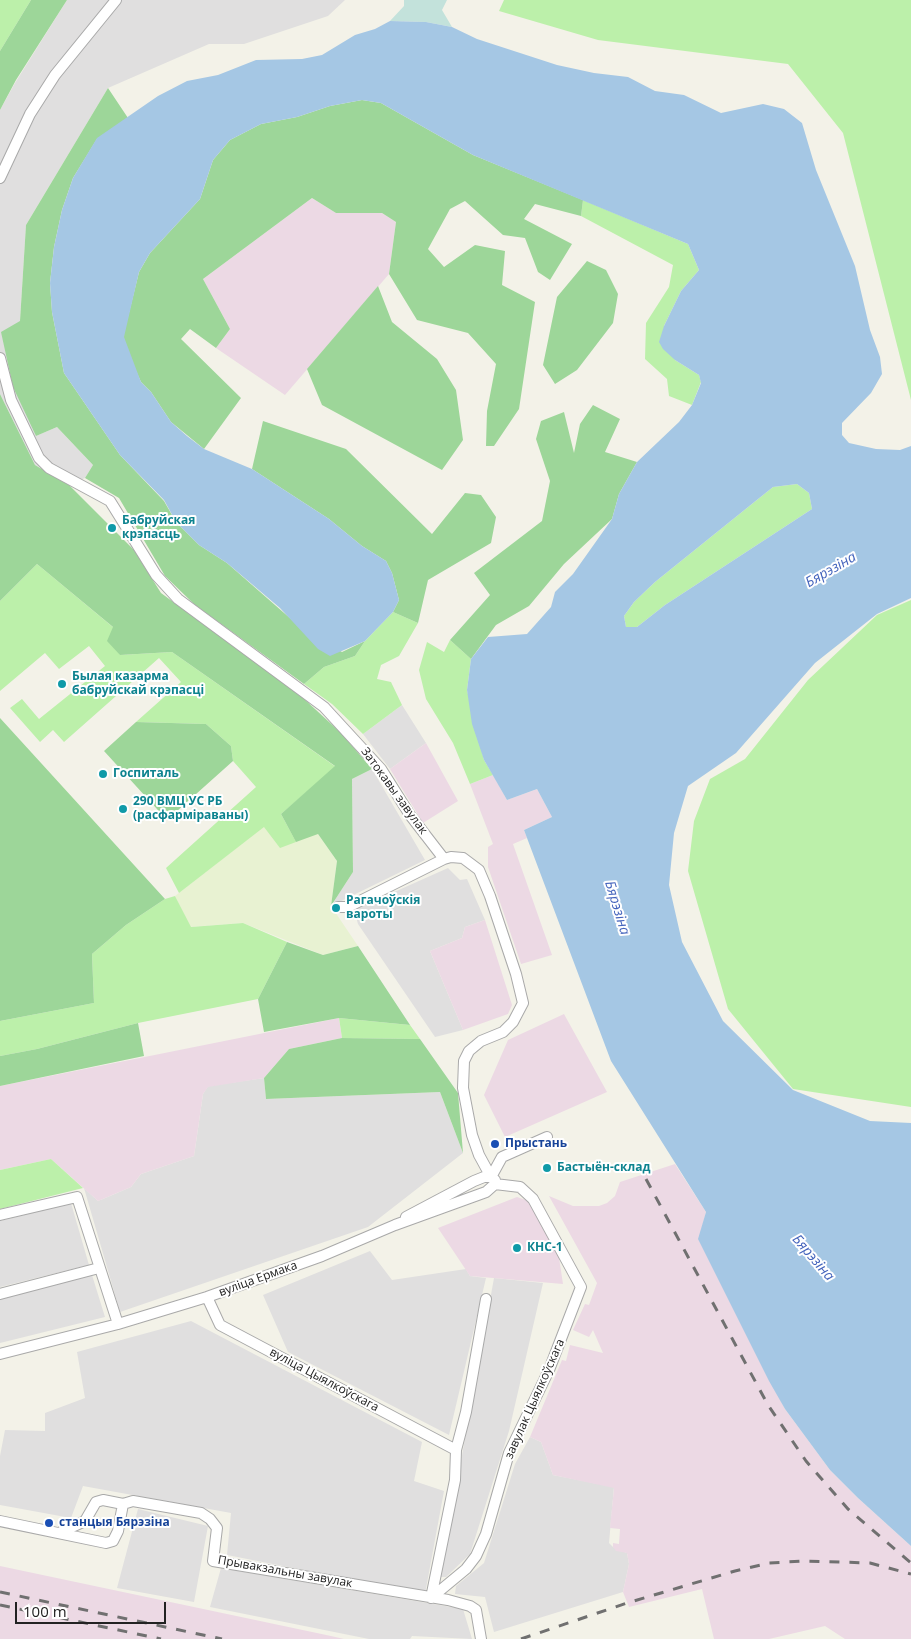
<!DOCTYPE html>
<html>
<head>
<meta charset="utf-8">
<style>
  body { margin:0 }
  #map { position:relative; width:911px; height:1639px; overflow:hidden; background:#f3f2e8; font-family:"Open Sans",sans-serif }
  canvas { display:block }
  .scale { position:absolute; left:15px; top:1602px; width:151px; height:22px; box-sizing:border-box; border:2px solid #222; border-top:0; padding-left:6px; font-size:15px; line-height:18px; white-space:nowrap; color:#222; -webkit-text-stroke:4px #fff; paint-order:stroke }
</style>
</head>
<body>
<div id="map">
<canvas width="911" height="1639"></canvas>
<div class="scale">100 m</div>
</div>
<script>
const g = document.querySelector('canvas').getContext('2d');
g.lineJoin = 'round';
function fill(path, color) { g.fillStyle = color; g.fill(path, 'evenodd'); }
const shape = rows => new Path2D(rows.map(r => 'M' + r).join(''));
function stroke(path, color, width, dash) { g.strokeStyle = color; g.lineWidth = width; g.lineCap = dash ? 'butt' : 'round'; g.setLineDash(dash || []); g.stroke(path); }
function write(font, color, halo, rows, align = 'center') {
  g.font = font + ' "Open Sans",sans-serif'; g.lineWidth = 4; g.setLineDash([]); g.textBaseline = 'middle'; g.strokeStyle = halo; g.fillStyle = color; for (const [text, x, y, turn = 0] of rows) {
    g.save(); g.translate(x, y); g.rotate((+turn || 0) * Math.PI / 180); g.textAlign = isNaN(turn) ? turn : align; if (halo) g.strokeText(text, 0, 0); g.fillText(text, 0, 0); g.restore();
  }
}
fill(shape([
  [67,0,345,0,328,16,244,44,209,44,108,88,26,225,20,321,36,436,57,427,93,465,85,478,69,485,35,465,0,394,0,110,15,83],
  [402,705,426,743,390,769,363,734],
  [372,769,425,860,331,906,353,872,352,779],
  [448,868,460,880,467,879,485,920,465,927,462,938,430,951,463,1030,435,1037,358,924,354,910],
  [264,1078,266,1099,440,1092,463,1153,368,1227,120,1312,84,1188,98,1201,131,1187,141,1174,194,1156,203,1094,208,1086],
  [71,1203,89,1265,0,1287,0,1221],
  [370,1251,392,1280,466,1269,470,1276,486,1278,449,1435,288,1352,263,1295],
  [92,1275,105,1317,0,1343,0,1299],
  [494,1278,543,1283,509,1431,470,1554,446,1577,440,1577],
  [191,1321,422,1442,414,1481,444,1491,425,1594,227,1555,231,1513,83,1486,71,1518,0,1505,0,1456,5,1430,45,1431,45,1413,85,1398,77,1352],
  [530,1437,541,1442,553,1475,614,1487,609,1543,613,1547,627,1553,629,1564,623,1592,494,1632,485,1597,455,1594,456,1586,484,1563,515,1464],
  [138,1509,208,1526,194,1602,117,1588],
  [221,1568,463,1609,472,1639,412,1636,410,1639,369,1639,210,1607]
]), '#e0dfdf');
fill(shape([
  [312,198,336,213,382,213,396,222,389,274,285,395,216,348,230,329,203,279],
  [426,743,458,801,423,823,390,769],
  [493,775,507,800,537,789,552,817,524,830,527,838,513,844,552,955,521,964,488,867,488,847,493,844,470,784],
  [485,920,512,1005,508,1014,463,1030,430,951,462,938,465,927],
  [564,1014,607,1092,505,1137,484,1095,508,1040],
  [339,1018,342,1038,289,1049,264,1078,208,1087,203,1094,194,1156,141,1174,131,1187,98,1201,51,1159,0,1170,0,1086],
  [675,1164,706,1212,699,1239,785,1409,830,1470,858,1498,911,1546,911,1639,845,1639,825,1626,769,1639,714,1639,702,1589,629,1607,623,1592,629,1564,627,1553,616,1551,613,1547,613,1543,619,1544,620,1529,610,1528,614,1488,553,1475,541,1442,530,1437,562,1360,566,1361,570,1345,603,1353,593,1330,589,1337,573,1330,585,1304,589,1305,597,1283,549,1196,573,1206,599,1206,607,1203,615,1196,620,1182],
  [517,1197,529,1201,558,1251,563,1284,470,1276,438,1228],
  [0,1566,331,1636,344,1639,0,1639]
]), '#ecd9e4');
fill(shape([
  [264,826,318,834,337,861,331,906,358,946,323,955,243,923,190,927,175,896]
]), '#e8f2d2');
fill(shape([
  [0,0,31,0,0,51],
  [504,0,911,0,911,400,843,133,788,64,598,40,499,11],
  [583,200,688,244,699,270,681,291,664,326,675,360,699,375,701,382,692,405,669,396,667,379,645,359,646,323,669,287,673,265,581,216],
  [797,484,809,493,812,509,665,605,637,627,626,627,624,616,634,602,655,582,773,487],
  [37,564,114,628,120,655,172,652,336,767,281,814,296,842,280,848,264,827,179,893,166,868,256,787,233,761,231,746,206,724,136,722,181,682,159,658,64,742,53,730,40,742,10,708,22,699,39,719,105,666,89,646,59,669,45,653,0,691,0,601],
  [911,600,911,1107,793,1089,728,1009,688,871,694,821,710,779,745,759,808,680,877,615],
  [393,612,418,623,399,656,381,665,377,679,391,682,402,705,363,734,332,704,304,684,324,667,355,656,365,641],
  [450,640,471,659,467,690,484,760,493,775,470,784,453,743,426,699,419,670,427,642,444,652],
  [175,896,191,927,243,923,287,942,258,999,138,1023,37,1049,0,1056,0,1021,94,1003,92,954,126,925,165,899],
  [339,1018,410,1025,420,1039,342,1038],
  [51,1159,83,1188,0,1209,0,1170]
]), '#bcf0aa');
fill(shape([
  [31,0,67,0,16,80,0,110,0,51],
  [108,88,128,118,97,139,73,178,62,210,54,247,50,283,52,312,64,373,120,455,164,501,176,522,199,545,227,563,299,626,342,652,365,641,355,656,324,667,304,684,195,605,165,576,119,498,85,478,93,465,57,427,36,436,13,387,1,332,20,321,26,225],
  [362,100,381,103,473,155,583,200,581,216,535,204,524,219,572,244,550,280,538,272,525,238,503,235,465,201,450,209,428,249,444,267,475,245,505,251,502,285,535,302,519,409,494,446,486,446,487,411,496,364,468,333,417,320,389,274,396,222,382,213,336,213,312,198,203,279,230,329,216,348,190,329,181,339,241,398,204,449,171,422,151,392,141,382,132,362,123,337,139,272,150,253,200,199,213,160,230,140,261,124,297,117,330,106],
  [587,261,606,270,618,294,613,323,577,370,555,384,543,365,557,297],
  [378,286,392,322,437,359,456,390,463,440,442,470,322,405,307,369],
  [0,394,35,465,69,485,134,550,161,593,302,697,341,733,372,769,352,779,353,872,331,906,337,861,318,834,296,842,281,814,335,766,172,652,120,655,107,641,113,627,37,564,0,601],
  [593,405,620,419,605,452,637,462,619,494,612,519,564,564,529,606,496,625,471,659,450,640,490,595,474,573,542,521,550,481,536,439,541,421,564,412,574,453,580,424],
  [263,421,346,449,432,534,465,493,481,495,496,517,491,543,428,580,418,623,393,612,399,600,392,573,386,561,362,546,329,519,252,469],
  [0,718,165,899,126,925,92,954,94,1003,0,1021],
  [136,722,206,724,231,746,233,761,167,820,104,751],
  [287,942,323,955,358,946,410,1025,339,1018,264,1032,258,999],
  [138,1023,144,1056,0,1086,0,1056,37,1049],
  [342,1038,420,1039,458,1093,463,1153,440,1092,266,1099,264,1078,289,1049]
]), '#9dd699');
fill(shape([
  [404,0,447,0,442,10,452,27,426,22,390,21,404,6]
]), '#c3e2db');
fill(shape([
  [390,21,426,22,452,27,477,39,557,65,594,73,628,77,655,91,684,95,721,113,763,104,784,109,802,123,816,170,855,266,870,330,880,357,882,374,871,393,842,423,842,435,849,443,876,449,900,450,911,446,911,598,877,614,815,663,736,753,688,786,674,833,669,885,682,942,723,1021,793,1090,870,1121,911,1123,911,1546,858,1498,830,1470,785,1409,769,1381,698,1239,706,1212,611,1061,524,830,552,817,537,789,507,800,484,760,472,724,467,690,471,659,488,637,527,634,551,607,555,592,573,574,612,519,619,494,637,462,679,422,692,405,701,383,699,375,675,360,663,349,659,342,664,326,681,291,699,270,688,244,473,155,381,103,362,100,330,106,297,117,261,124,230,140,213,160,200,199,150,253,139,272,124,337,141,382,151,392,171,422,187,436,204,449,252,469,329,519,362,546,386,561,392,573,399,600,393,612,365,641,330,656,318,649,280,608,227,563,199,545,176,522,164,500,120,455,64,373,52,312,50,283,54,247,62,210,73,178,97,138,158,96,187,81,218,75,256,60,302,59,322,55,355,35,375,29],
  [797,484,809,493,812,509,665,605,637,627,626,627,624,616,634,602,655,582,773,487]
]), '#a5c7e4');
const minor = shape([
  [0,178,30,114,55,75,116,0],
  [0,358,11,400,39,458,49,468,110,501,156,575,178,599,324,707,381,769,410,815,444,859,451,857,463,858,479,870,490,896,516,974,523,1003,513,1022,503,1032,481,1041,469,1051,464,1061,463,1088,472,1135,479,1155,491,1177,502,1157,547,1137],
  [338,907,348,907,444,859],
  [0,1215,77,1197,118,1324],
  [406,1217,474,1181,484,1177,491,1177,495,1180],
  [0,1294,99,1268],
  [207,1297,220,1325,456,1450],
  [0,1354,118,1324,207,1297,322,1256,395,1225,486,1192,495,1184],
  [123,1504,133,1501,201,1513,210,1519,217,1528,213,1561,448,1600,470,1606,476,1610,481,1639],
  [0,1521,106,1543,113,1541,118,1531,123,1504,103,1500,96,1502,85,1521,61,1532],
  [431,1598,466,1569,476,1556,486,1534,509,1453,549,1370,581,1287,533,1199,520,1187,495,1184],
  [431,1598,455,1480,456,1450,466,1412,486,1299]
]);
stroke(minor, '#a9a9a9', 12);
stroke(minor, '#fff', 10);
stroke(shape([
  [646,1179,768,1405,806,1461,848,1509,911,1563],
  [0,1592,222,1639],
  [0,1605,161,1639],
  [521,1639,627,1603,735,1571,769,1563,805,1561,870,1563,911,1574]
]), '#707070', 3, [10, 10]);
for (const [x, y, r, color] of [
  [112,528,5,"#0f9aa8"],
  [62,684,5,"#0f9aa8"],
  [103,774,5,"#0f9aa8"],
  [123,809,5,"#0f9aa8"],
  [336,908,5,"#0f9aa8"],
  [495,1144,5,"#1a4fb4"],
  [547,1168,5,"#0f9aa8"],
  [517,1248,5,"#0f9aa8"],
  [49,1523,5,"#1a4fb4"]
]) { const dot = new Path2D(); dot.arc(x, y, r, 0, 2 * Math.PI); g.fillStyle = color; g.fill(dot); stroke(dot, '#fff', 2); }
write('bold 12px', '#0d838f', '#fff', [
  ["Бабруйская",122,521],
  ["крэпасць",122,535],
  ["Былая казарма",72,677],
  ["бабруйскай крэпасці",72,691],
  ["Госпиталь",113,774],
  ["290 ВМЦ УС РБ",133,802],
  ["(расфарміраваны)",133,816],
  ["Рагачоўскія",346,901],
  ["вароты",346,915],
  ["Бастыён-склад",557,1168],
  ["КНС-1",527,1248]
], 'left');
write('12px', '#222', '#fff', [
  ["Затокавы завулак",394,791,54],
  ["вуліца Ермака",258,1279,-20],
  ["вуліца Цыялкоўскага",324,1380,28],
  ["завулак Цыялкоўскага",535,1399,-66],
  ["Прывакзальны завулак",285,1572,10]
]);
write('bold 12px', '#164399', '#fff', [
  ["Прыстань",505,1144],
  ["станцыя Бярэзіна",59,1523]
], 'left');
write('italic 14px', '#4363bc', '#fff', [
  ["Бярэзіна",831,570,-30],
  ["Бярэзіна",617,908,73],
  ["Бярэзіна",813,1258,49]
]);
</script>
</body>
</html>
